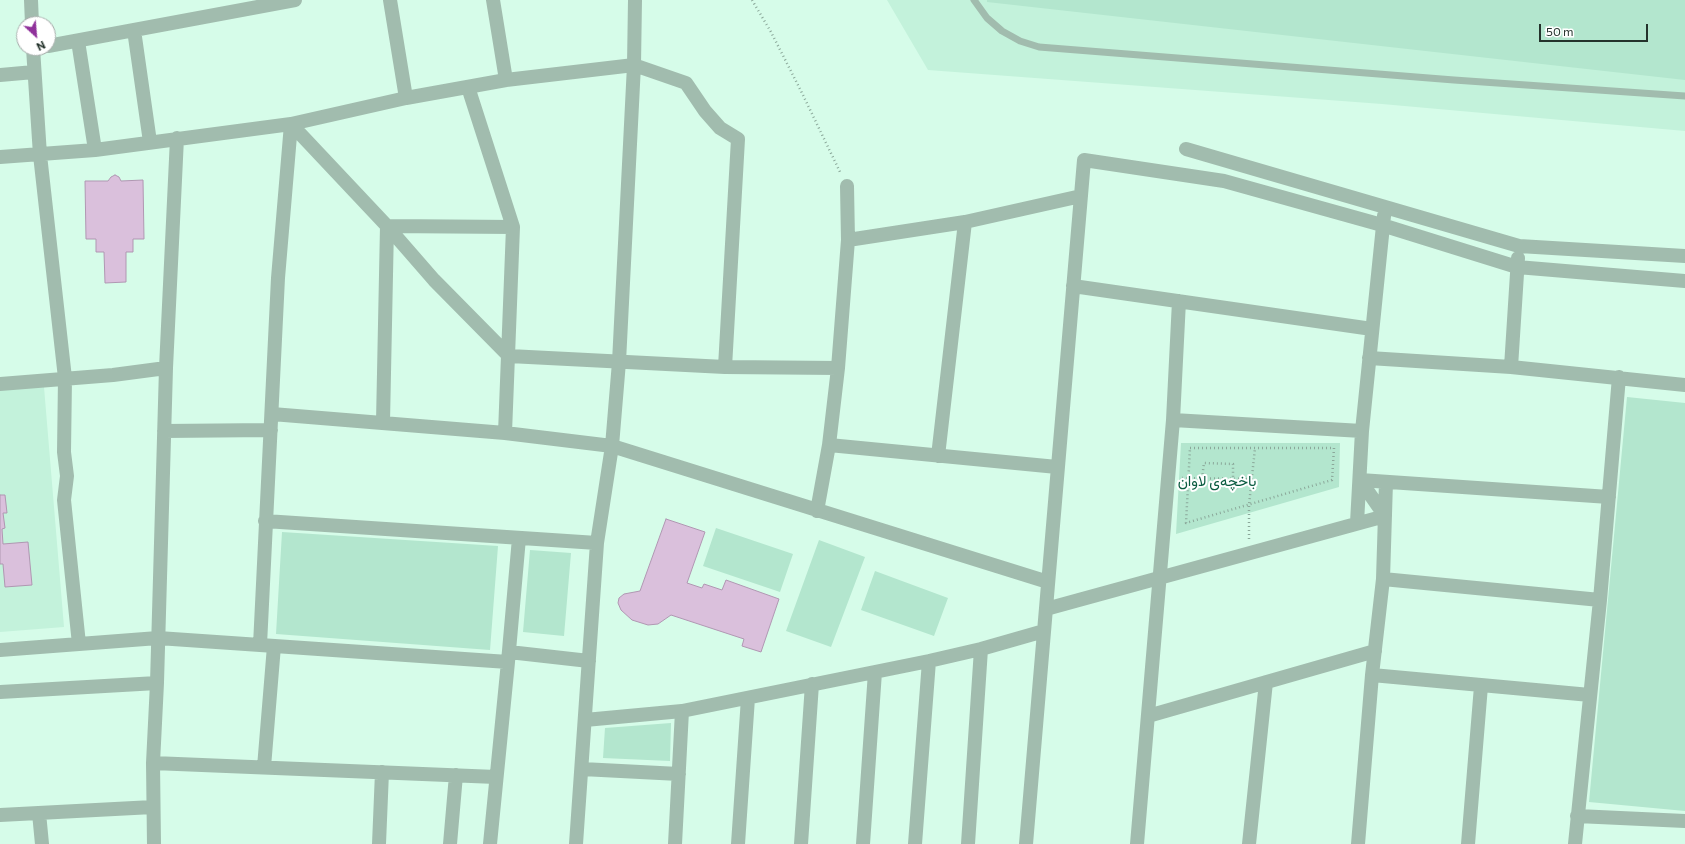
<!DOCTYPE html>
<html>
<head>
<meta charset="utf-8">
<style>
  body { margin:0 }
  #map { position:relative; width:1685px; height:844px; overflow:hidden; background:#d6fce9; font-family:Commissioner,sans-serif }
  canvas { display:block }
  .north { position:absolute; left:16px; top:16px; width:40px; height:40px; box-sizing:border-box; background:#fff; border:1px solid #a7adab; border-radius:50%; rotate:154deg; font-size:11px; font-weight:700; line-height:16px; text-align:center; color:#24332c }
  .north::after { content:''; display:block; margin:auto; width:14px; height:18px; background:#90319b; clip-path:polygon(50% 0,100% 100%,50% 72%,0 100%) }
  .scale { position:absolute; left:1539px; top:24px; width:109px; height:18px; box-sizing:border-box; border:2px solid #24332c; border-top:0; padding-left:5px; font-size:12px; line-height:14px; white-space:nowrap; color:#24332c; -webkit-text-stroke:3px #fff; paint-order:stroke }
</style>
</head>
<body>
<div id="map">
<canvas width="1685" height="844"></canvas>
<div class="north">N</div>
<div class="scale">50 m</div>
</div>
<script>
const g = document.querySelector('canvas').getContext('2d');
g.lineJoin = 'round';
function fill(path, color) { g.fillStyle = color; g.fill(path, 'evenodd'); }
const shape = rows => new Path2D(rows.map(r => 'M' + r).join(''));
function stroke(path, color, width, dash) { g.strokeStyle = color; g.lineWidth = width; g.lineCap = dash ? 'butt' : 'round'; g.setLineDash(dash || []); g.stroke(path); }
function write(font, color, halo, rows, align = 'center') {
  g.font = font + ' Commissioner,Vazirmatn,sans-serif'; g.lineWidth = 4; g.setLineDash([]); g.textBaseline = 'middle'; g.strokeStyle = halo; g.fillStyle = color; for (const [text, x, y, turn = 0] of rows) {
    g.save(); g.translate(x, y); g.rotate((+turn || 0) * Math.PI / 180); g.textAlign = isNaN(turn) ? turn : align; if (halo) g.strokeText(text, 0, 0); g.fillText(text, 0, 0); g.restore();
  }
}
fill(shape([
  [887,0,1685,0,1685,131,1382,104,928,70],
  [44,387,64,627,0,632,0,390]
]), '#c3f2db');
fill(shape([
  [987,0,1685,0,1685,80,987,2],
  [1627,397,1685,403,1685,811,1589,802],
  [1181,443,1340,443,1339,487,1176,534],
  [716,528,793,554,780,592,703,566],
  [282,532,498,546,490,650,276,634],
  [819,540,865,557,831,647,786,631],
  [530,550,571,553,564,636,523,632],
  [875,571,948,598,934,636,861,610],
  [671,723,670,761,603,758,605,728]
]), '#b3e6ce');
const building = shape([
  [115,175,119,177,121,181,143,180,144,239,133,239,133,252,126,252,126,282,105,283,104,252,96,252,96,239,86,239,85,181,108,181,111,177,115,175],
  [0,495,5,495,7,513,3,513,5,528,2,529,3,544,28,542,32,585,5,587,3,564,0,564,0,495],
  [666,519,705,532,687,583,702,588,704,584,722,590,726,580,779,599,761,652,742,646,744,639,671,615,658,624,648,625,632,620,621,610,618,603,619,598,624,594,640,591,666,519]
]);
fill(building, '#dac0dc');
stroke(building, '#b097b2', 1);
stroke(shape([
  [752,0,771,32,801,91,841,174],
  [1190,448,1334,448,1332,480,1186,523,1190,448],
  [1182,478,1251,479],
  [1202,478,1204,463,1233,464,1233,479],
  [1249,539,1249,505,1255,448]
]), '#8ba89a', 2.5, [1, 3]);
stroke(shape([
  [974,0,987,18,1002,31,1020,41,1039,47,1454,80,1685,96]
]), '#a1bcae', 7);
stroke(shape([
  [31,0,32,24],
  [390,0,406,98],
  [493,0,506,80],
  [134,30,150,142],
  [78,41,95,150],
  [48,46,295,0],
  [33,48,40,155,65,378,64,452,67,476,64,500,79,644],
  [0,75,34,72],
  [468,87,513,227,505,433],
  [1186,149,1519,246,1685,256],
  [0,157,95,150,291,124,387,226,434,280,509,356,725,367,838,368],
  [848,240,965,222,1081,196],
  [1073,286,1372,329],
  [1369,358,1511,367,1685,385],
  [1511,367,1518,258],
  [0,384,113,375,166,368],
  [272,414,505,433,612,446,1048,582],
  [1173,420,1362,431],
  [383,422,387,226,513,227],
  [164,431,271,430],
  [829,445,1057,467],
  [938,456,965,222],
  [1360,480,1609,497],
  [817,511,829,445,838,368,848,240,847,186],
  [265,521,597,543],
  [1357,523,1362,431,1384,216],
  [1383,579,1600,600],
  [1046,609,1385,516,1360,480],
  [260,645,278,278,291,124,406,98,506,80,634,65,686,83,705,111,720,128,738,139,725,367],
  [0,650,158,638,508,662],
  [509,652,589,661],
  [1372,675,1590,695],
  [0,692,157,683],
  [1148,716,1375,651],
  [585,720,682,711,929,661,981,649,1044,631],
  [153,763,496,777],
  [264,767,274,646],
  [582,769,679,774],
  [39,813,42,844],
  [0,815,153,807],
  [1577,816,1685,821],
  [154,844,153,763,157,683,166,368,177,138],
  [379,844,382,772],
  [450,844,456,775],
  [490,844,508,662,519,538],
  [576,844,597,543,612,446,619,362,634,65,635,0],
  [675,844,682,711],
  [738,844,748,698],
  [801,844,812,684],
  [863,844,875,672],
  [915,844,929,661],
  [968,844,981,649],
  [1026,844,1084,160,1224,181,1382,225,1517,267,1685,281],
  [1137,844,1173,420,1179,301],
  [1249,844,1266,682],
  [1358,844,1372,675,1383,579,1386,482],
  [1468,844,1481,686],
  [1575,844,1600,600,1619,377]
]), '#a1bcae', 14);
write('15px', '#0b5c41', '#fff', [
  ["باخچەی لاوان",1217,481]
]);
</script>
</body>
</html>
